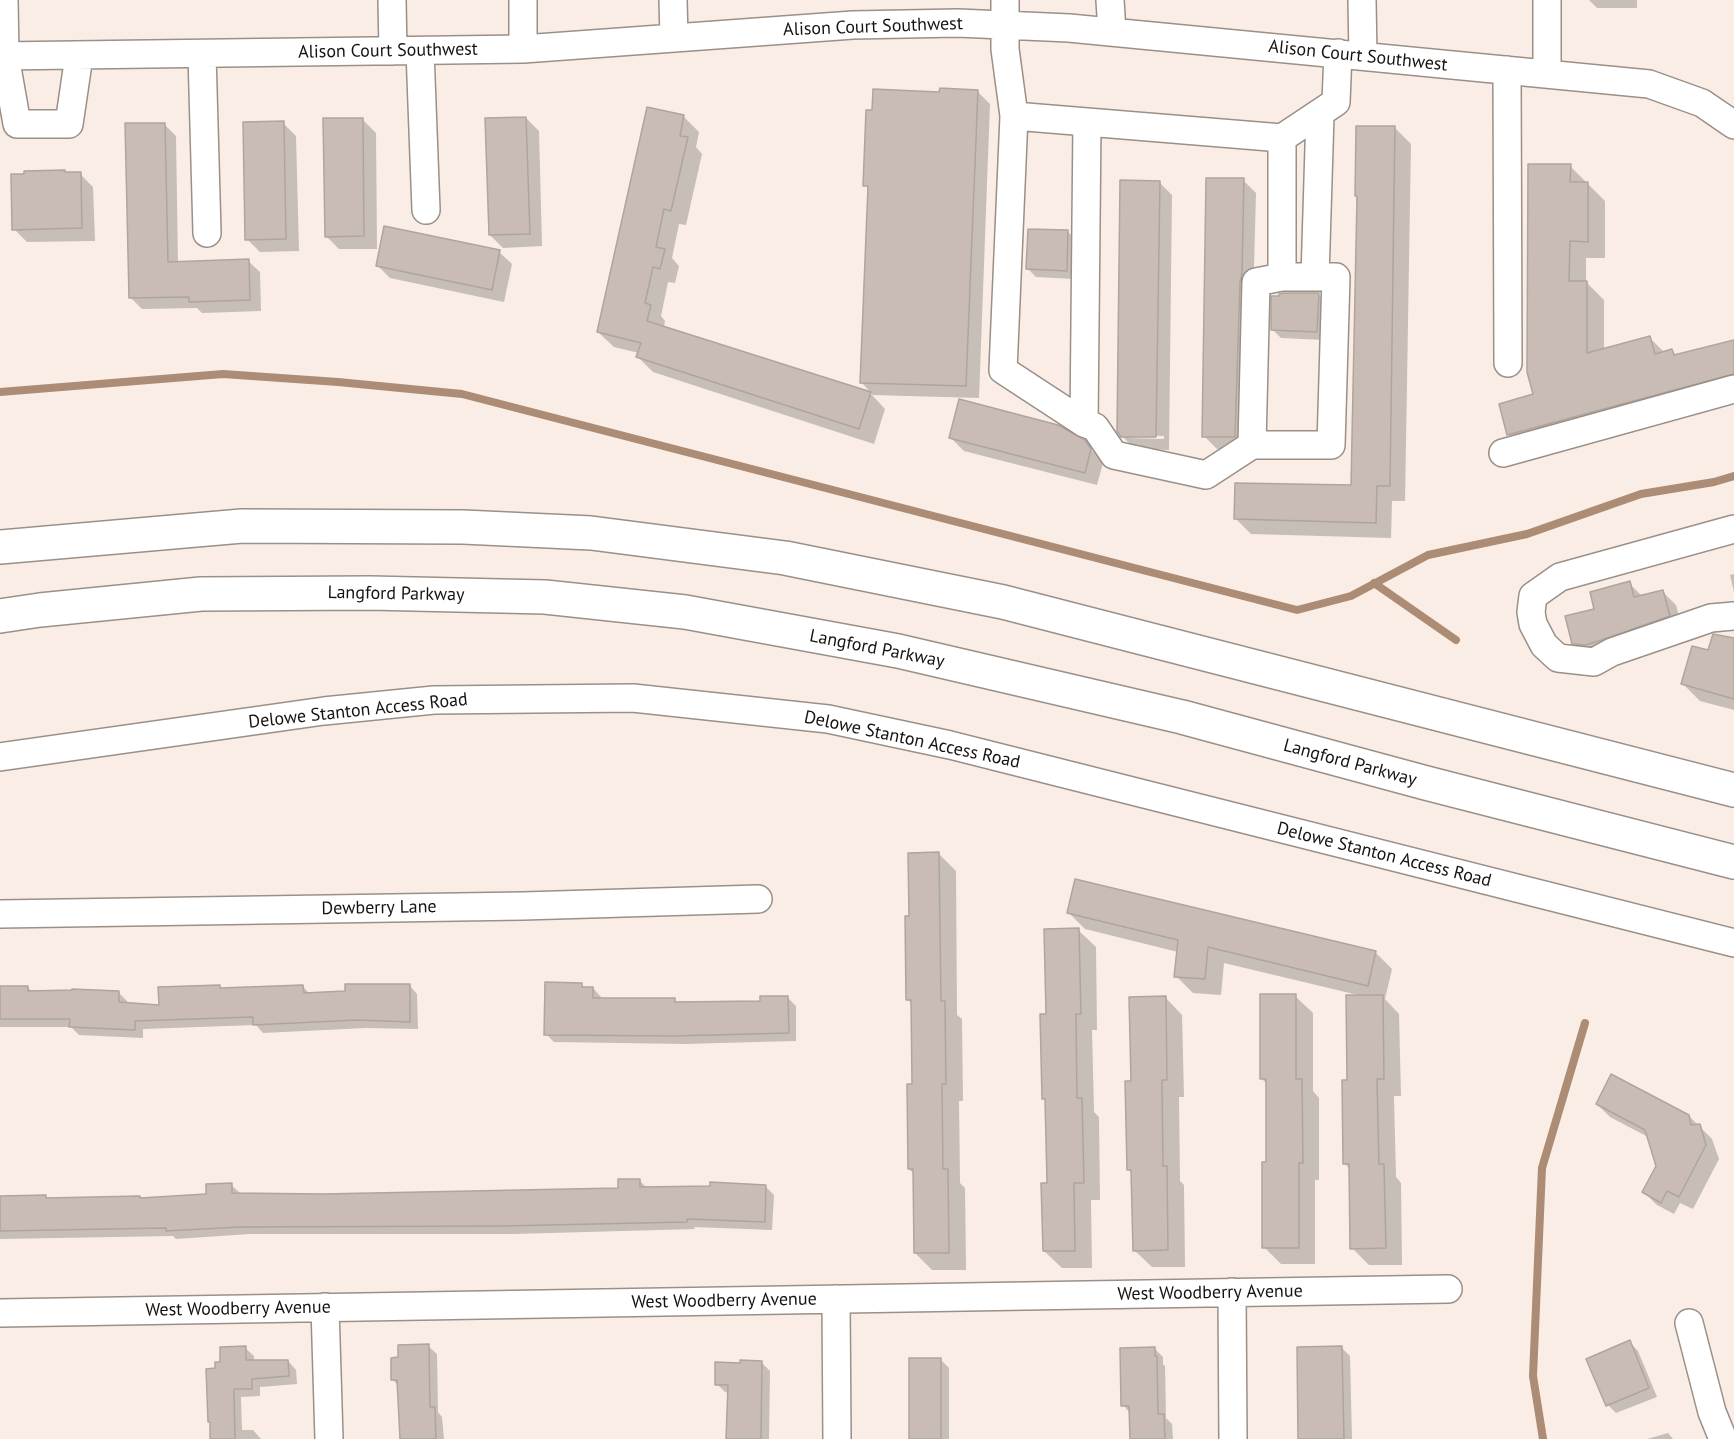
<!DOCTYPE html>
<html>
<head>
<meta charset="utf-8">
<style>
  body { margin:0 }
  canvas { display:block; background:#f9ede5 }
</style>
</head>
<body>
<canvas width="1734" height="1439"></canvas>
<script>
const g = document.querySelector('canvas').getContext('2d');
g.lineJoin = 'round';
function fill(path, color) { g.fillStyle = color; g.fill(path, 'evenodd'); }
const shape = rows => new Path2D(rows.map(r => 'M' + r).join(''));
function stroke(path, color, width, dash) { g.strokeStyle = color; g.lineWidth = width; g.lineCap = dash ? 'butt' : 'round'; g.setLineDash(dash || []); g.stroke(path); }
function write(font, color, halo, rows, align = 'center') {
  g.font = font + ' "PT Sans",sans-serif'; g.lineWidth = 5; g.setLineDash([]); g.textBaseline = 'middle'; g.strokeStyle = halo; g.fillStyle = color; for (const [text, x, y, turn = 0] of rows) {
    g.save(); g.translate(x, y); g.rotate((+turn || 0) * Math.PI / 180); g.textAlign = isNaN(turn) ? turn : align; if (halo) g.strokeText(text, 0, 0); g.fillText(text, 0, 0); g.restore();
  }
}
fill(shape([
  [1589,0,1637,0,1637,8,1597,8],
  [977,91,990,104,979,398,872,395,885,409,874,444,653,372,638,357,639,353,614,347,598,332,684,117,699,132,696,147,702,154,686,225,679,224,672,258,679,266,675,283,668,282,661,316,665,321,664,328,873,395,861,382,869,189,865,185,941,93],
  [526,118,539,131,542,246,503,248,490,235],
  [363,120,376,133,377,249,339,249,326,236],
  [283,123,296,136,299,251,260,252,247,239],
  [164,124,176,136,178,263,248,261,260,272,261,311,202,313,197,308,142,309,130,297],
  [1395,128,1411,144,1405,501,1392,501,1391,538,1251,534,1236,519,1352,487],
  [1570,166,1605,201,1605,258,1586,258,1586,282,1604,300,1604,350,1650,338,1665,353,1672,351,1677,356,1734,341,1734,394,1526,452,1509,435,1500,405,1535,395],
  [80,174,93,187,95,241,27,242,14,229],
  [1243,180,1256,193,1249,449,1217,449,1204,436],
  [1159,182,1172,195,1169,450,1135,449,1122,436],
  [1129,435,1164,436,1164,439,1129,438],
  [1068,232,1076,240,1074,279,1036,277,1028,269],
  [499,252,512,264,504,302,390,278,377,265],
  [1318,294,1327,303,1325,340,1281,338,1272,329,1281,298],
  [951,438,1084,441,1103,463,1097,485,964,451],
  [1734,574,1734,592,1730,575],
  [1629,583,1642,596,1663,592,1676,605,1682,628,1586,656,1573,643,1596,610],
  [1734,640,1734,710,1700,701,1683,684,1709,652],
  [939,854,956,871,957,1015,962,1019,963,1101,959,1101,960,1183,965,1188,966,1270,932,1270,915,1253,914,1174,909,1169,913,1085,913,1005,907,999,910,917],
  [1068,912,1376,953,1392,969,1385,999,1399,1014,1401,1096,1394,1096,1396,1177,1401,1183,1402,1265,1369,1265,1352,1248,1350,1169,1345,1164,1349,1081,1358,995,1224,963,1221,995,1193,993,1176,976,1178,952,1085,929],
  [1078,930,1096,947,1097,1030,1092,1030,1094,1112,1099,1117,1100,1200,1091,1200,1092,1268,1062,1268,1044,1251,1049,1184,1047,1102,1043,1098,1048,1015],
  [409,985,417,994,418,1029,366,1028,263,1033,256,1025,143,1029,143,1038,79,1035,71,1027,0,1027,0,987,27,987,33,992,119,993,127,1001,127,1004,160,1007,220,987,222,989,302,986,310,994,346,993],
  [581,985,585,988,593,988,601,997,601,999,674,999,678,1003,762,1002,787,997,796,1006,796,1041,684,1044,554,1042,546,1034],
  [1295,996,1313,1013,1313,1091,1319,1098,1319,1180,1315,1180,1315,1264,1281,1264,1264,1247,1267,1164,1267,1084,1262,1079],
  [1165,997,1182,1015,1184,1097,1179,1097,1180,1181,1184,1185,1185,1267,1152,1267,1134,1250,1133,1174,1128,1169,1132,1082],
  [1597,1104,1689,1116,1712,1139,1719,1159,1693,1209,1680,1203,1674,1214,1657,1205,1644,1192,1657,1166,1648,1137,1610,1117],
  [639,1180,647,1188,765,1186,774,1195,772,1230,694,1227,695,1229,513,1234,250,1234,176,1239,173,1236,0,1239,0,1197,141,1199,208,1195,231,1185,240,1193,323,1195,620,1189],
  [1629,1342,1638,1351,1657,1397,1616,1413,1608,1405],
  [428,1346,437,1354,438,1412,442,1417,444,1439,401,1439,399,1386,392,1379,400,1359],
  [1341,1347,1350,1356,1352,1439,1299,1439],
  [245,1348,254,1356,254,1362,288,1361,296,1370,297,1384,260,1387,260,1396,241,1397,242,1430,253,1430,261,1439,212,1439,217,1370,222,1363],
  [1155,1349,1163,1357,1163,1364,1165,1366,1166,1418,1172,1424,1173,1439,1131,1439,1130,1413,1123,1405],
  [941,1360,949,1368,949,1439,910,1439],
  [761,1362,770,1371,769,1439,728,1439,729,1393,725,1392,717,1384,742,1364],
  [1668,1433,1673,1439,1647,1439]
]), '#0003');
stroke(shape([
  [0,392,223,374,338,382,462,394,1297,610,1351,596,1428,555,1527,534,1641,494,1714,482,1734,476],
  [1374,583,1456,640],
  [1543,1439,1533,1376,1542,1168,1585,1023]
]), '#ac8c74', 8);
const building = shape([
  [940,88,978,90,966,386,860,383,868,186,863,186,866,110,872,110,873,89,939,92,940,88],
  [647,107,684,115,680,136,688,137,671,211,664,209,656,247,665,249,660,269,653,267,645,303,651,305,647,321,871,392,859,429,636,357,641,343,597,332,647,107],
  [526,117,530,234,489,235,485,118,526,117],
  [323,118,363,118,364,236,325,237,323,118],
  [284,121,286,239,245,240,243,122,284,121],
  [125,123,165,123,168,262,249,259,250,300,189,302,189,297,129,298,125,123],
  [1356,126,1395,126,1390,486,1377,486,1376,523,1234,519,1235,483,1351,485,1357,196,1355,196,1356,126],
  [1528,164,1571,164,1570,182,1588,182,1588,242,1570,241,1569,281,1587,281,1587,353,1650,336,1655,354,1672,349,1674,355,1734,340,1734,374,1507,435,1499,404,1533,394,1527,372,1528,164],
  [65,170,65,172,81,172,82,228,12,230,11,174,24,174,24,171,65,170],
  [1206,178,1244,178,1242,274,1240,282,1235,437,1202,437,1206,178],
  [1120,180,1160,181,1156,437,1121,437,1117,431,1120,180],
  [384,226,500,250,492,290,376,266,384,226],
  [1028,229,1068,230,1067,271,1026,269,1028,229],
  [1284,293,1319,293,1317,332,1271,330,1271,296,1279,296,1279,294,1284,293],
  [959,399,1058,425,1085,440,1091,449,1085,473,949,438,959,399],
  [1630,581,1634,597,1663,590,1670,616,1599,641,1585,645,1572,644,1565,616,1594,609,1590,592,1630,581],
  [1713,634,1734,638,1734,699,1681,684,1692,646,1708,650,1713,634],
  [939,852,941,1001,945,1001,946,1084,942,1084,943,1169,948,1169,949,1253,914,1253,913,1169,908,1169,907,1084,912,1084,911,1000,906,1000,905,916,909,916,908,853,939,852],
  [1075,879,1376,951,1368,986,1208,947,1205,979,1174,977,1178,940,1067,913,1075,879],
  [1079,928,1081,1014,1076,1014,1077,1098,1082,1098,1084,1183,1074,1183,1075,1251,1043,1251,1041,1183,1047,1183,1045,1099,1042,1099,1040,1014,1046,1014,1044,929,1079,928],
  [545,982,582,983,582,987,593,987,593,998,675,998,675,1002,760,1001,760,996,788,996,789,1033,674,1036,544,1035,545,982],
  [345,984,410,984,410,1022,357,1020,253,1025,253,1017,135,1021,135,1030,69,1027,70,1019,0,1019,0,986,28,986,28,991,72,990,72,989,119,991,119,1002,159,1005,158,987,220,985,220,988,303,985,304,993,345,991,345,984],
  [1260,994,1296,994,1296,1079,1302,1079,1303,1163,1299,1163,1299,1248,1262,1248,1262,1162,1266,1162,1266,1079,1260,1079,1260,994],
  [1346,995,1383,995,1384,1079,1377,1079,1379,1164,1384,1164,1386,1248,1350,1249,1349,1164,1343,1164,1342,1080,1347,1080,1346,995],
  [1166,996,1167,1080,1162,1080,1163,1166,1167,1166,1168,1250,1133,1251,1131,1170,1127,1170,1125,1081,1131,1081,1129,997,1166,996],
  [1611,1074,1689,1115,1691,1125,1700,1124,1706,1145,1679,1197,1667,1191,1661,1203,1642,1192,1656,1166,1645,1130,1596,1104,1611,1074],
  [618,1179,640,1179,640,1187,710,1186,710,1182,766,1185,765,1222,687,1219,687,1222,504,1226,241,1227,166,1231,166,1228,0,1231,0,1196,46,1195,46,1198,140,1196,140,1198,206,1194,206,1184,232,1183,232,1193,323,1194,618,1188,618,1179],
  [1630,1340,1649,1388,1606,1406,1586,1359,1630,1340],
  [429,1344,430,1407,435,1407,436,1439,400,1439,397,1380,391,1380,391,1358,398,1357,398,1345,429,1344],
  [246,1346,246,1360,288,1360,289,1376,252,1379,252,1389,234,1389,235,1439,210,1439,210,1422,208,1422,206,1369,215,1368,215,1362,220,1362,220,1347,246,1346],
  [1342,1346,1344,1439,1298,1439,1297,1347,1342,1346],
  [1155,1347,1155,1356,1157,1356,1158,1414,1164,1414,1165,1439,1130,1439,1129,1406,1121,1406,1120,1348,1155,1347],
  [909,1358,941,1358,941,1439,909,1439,909,1358],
  [740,1360,762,1361,761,1439,726,1439,728,1385,715,1385,715,1362,740,1363,740,1360]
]);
fill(building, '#c8bcb4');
stroke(building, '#b0a59d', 1.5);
const minor = shape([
  [4,0,5,56,17,124,69,124,79,56],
  [392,0,393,51],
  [673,0,674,38],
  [1005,0,1005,49,1014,116,1003,370,1084,423,1095,427,1114,455,1206,475,1252,445,1256,282,1282,277,1336,277,1331,445,1252,445],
  [1110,0,1112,32],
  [1362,0,1363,56],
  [523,49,523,0],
  [420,51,426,210],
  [202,54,207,233],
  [0,56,523,49,853,25,958,23,1069,28,1649,84,1702,103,1734,125],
  [1507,70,1508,363],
  [1547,74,1547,0],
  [1014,116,1282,138,1336,102,1338,53],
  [1282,138,1282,277],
  [1315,277,1320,115],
  [1084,423,1087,122],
  [1503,453,1734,389],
  [1734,529,1560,577,1533,596,1531,612,1533,624,1544,645,1558,658,1594,662,1612,652,1711,618,1734,616],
  [0,757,324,711,434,700,633,698,828,719,950,745,1734,943],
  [0,914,523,906,758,899],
  [1232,1292,1233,1439],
  [836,1299,837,1439],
  [325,1307,329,1439],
  [0,1313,1448,1289],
  [1689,1323,1712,1412,1723,1439]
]);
const highway = shape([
  [0,547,242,526,463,527,591,533,785,558,1003,602,1734,790],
  [0,616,40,610,201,594,370,593,545,597,685,612,898,651,1182,717,1426,783,1734,862]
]);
stroke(minor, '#9a9088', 30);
stroke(highway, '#9a9088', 36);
stroke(minor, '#fff', 27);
stroke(highway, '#fff', 33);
write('18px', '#16120f', '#fff', [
  ["Alison Court Southwest",873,27,-2],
  ["Alison Court Southwest",388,51,-1],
  ["Alison Court Southwest",1358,56,6],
  ["Langford Parkway",396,594,1],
  ["Langford Parkway",877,649,11],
  ["Delowe Stanton Access Road",358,711,-6],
  ["Delowe Stanton Access Road",912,740,12],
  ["Langford Parkway",1350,763,15],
  ["Delowe Stanton Access Road",1384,855,14],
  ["Dewberry Lane",379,908,-1],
  ["West Woodberry Avenue",1210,1293,-1],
  ["West Woodberry Avenue",724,1301,-1],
  ["West Woodberry Avenue",238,1309,-1]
]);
</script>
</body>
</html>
